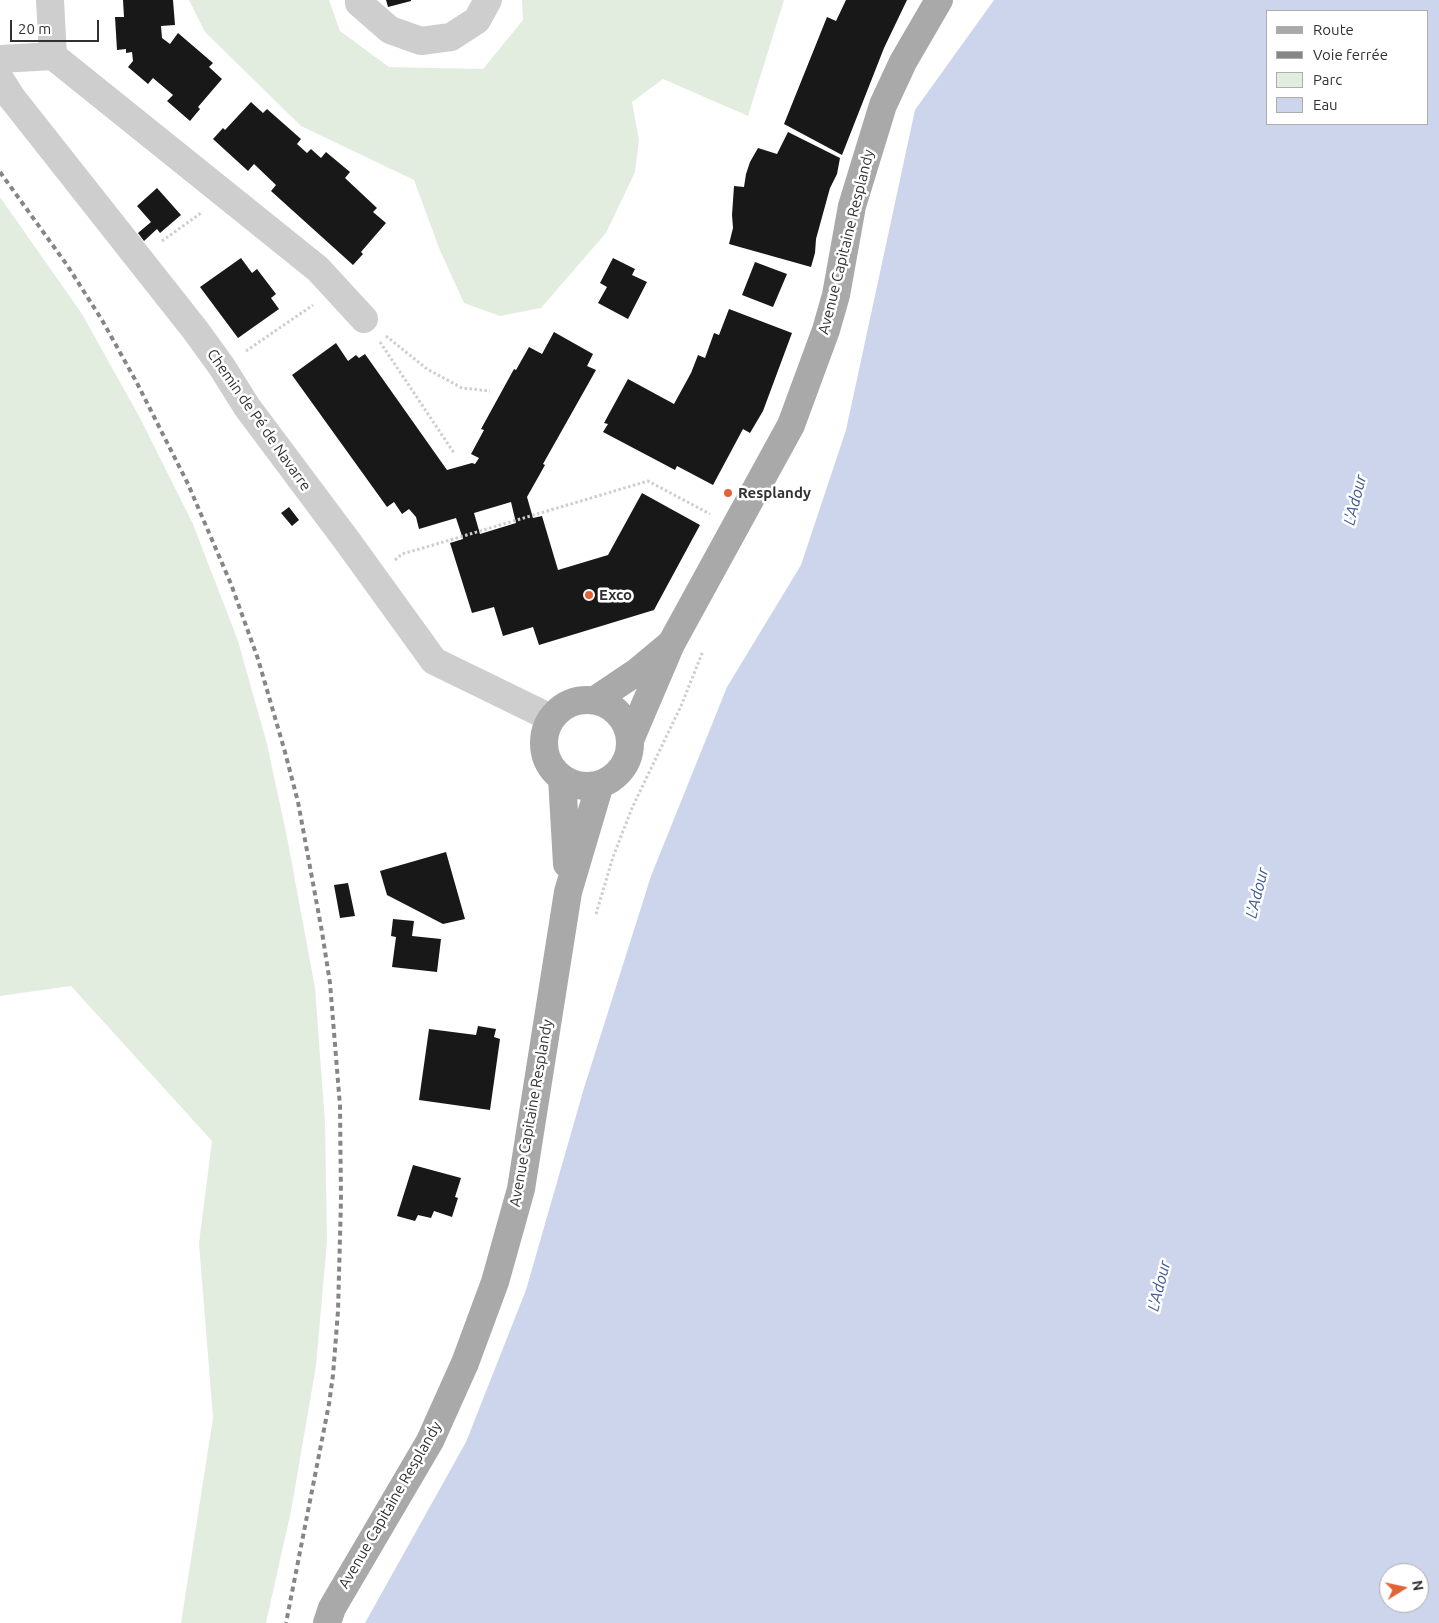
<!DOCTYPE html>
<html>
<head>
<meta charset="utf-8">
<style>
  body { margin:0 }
  #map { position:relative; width:1439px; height:1623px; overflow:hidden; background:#fff; font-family:Ubuntu,sans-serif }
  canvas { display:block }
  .legend { position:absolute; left:1266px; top:10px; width:162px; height:115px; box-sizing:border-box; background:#fff; border:1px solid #adadad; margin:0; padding:6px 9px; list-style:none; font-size:15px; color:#313131 }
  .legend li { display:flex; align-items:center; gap:10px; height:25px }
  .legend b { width:25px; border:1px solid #adadad }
  .north { position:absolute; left:1379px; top:1563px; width:50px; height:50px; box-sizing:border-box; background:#fff; border:1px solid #adadad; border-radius:50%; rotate:80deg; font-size:14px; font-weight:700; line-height:20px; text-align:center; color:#313131 }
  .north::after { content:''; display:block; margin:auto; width:18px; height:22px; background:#e36338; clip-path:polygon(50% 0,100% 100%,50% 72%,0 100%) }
  .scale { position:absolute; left:10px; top:20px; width:89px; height:22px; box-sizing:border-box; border:2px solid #313131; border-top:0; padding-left:6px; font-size:15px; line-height:18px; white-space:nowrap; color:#313131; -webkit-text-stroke:4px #fff; paint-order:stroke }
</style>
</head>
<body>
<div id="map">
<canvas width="1439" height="1623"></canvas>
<ul class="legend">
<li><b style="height:6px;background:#a9a9a9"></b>Route</li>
<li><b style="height:6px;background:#868686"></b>Voie ferrée</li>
<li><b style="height:14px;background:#e2eddf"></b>Parc</li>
<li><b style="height:14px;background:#ccd5ec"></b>Eau</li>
</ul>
<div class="north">N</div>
<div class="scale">20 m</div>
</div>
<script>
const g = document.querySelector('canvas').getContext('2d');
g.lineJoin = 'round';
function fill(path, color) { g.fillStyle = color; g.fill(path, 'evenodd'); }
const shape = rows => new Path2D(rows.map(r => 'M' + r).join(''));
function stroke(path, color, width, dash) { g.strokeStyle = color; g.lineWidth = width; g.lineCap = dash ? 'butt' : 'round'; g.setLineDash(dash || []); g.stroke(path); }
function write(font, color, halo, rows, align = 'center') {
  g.font = font + ' Ubuntu,sans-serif'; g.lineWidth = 5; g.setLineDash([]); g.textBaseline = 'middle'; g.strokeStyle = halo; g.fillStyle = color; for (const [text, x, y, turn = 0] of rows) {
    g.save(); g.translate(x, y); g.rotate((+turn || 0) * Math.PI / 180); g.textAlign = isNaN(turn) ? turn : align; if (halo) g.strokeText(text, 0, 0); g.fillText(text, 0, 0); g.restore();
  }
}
fill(shape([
  [189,0,329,0,340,31,389,67,483,69,523,20,522,0,784,0,748,116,663,79,632,102,639,140,635,172,606,233,541,308,500,316,464,303,439,248,414,180,301,126,205,32],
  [0,197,82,314,140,418,193,524,238,641,267,744,287,837,315,988,325,1122,327,1241,316,1366,291,1511,266,1623,181,1623,213,1418,199,1243,212,1141,71,986,0,996]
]), '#e2eddf');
fill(shape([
  [994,0,1439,0,1439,1623,365,1623,466,1442,526,1290,584,1088,651,876,727,687,801,565,846,430,915,110],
  [1268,11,1428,11,1428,124,1268,124],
  [1389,1573,1419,1573,1419,1603,1389,1603]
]), '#ccd5ec');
fill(shape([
  [123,0,173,0,175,25,161,26,162,38,170,44,178,33,213,63,209,67,222,79,198,107,200,109,190,121,167,101,173,95,153,78,148,84,128,67,133,61,132,52,126,53,126,49,117,50,115,17,124,17],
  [386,0,411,0,411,1,388,7],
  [846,0,907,0,884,48,842,155,784,124,827,17,836,21],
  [251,102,263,113,267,109,301,139,297,144,307,153,311,149,321,158,326,152,350,172,345,178,377,208,373,212,386,223,361,252,363,254,353,265,271,191,276,185,254,164,248,171,213,139,223,128,225,130],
  [788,132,840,158,837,174,830,188,816,239,815,253,811,267,729,244,733,228,732,215,734,186,744,187,746,174,750,162,758,148,777,154],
  [157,188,181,215,160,233,157,229,144,241,138,233,151,222,137,206],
  [241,258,252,273,257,269,276,294,271,298,279,309,238,338,200,287],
  [613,258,635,269,632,275,647,282,628,319,598,303,607,287,600,283],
  [755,262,787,274,773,307,742,295],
  [729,309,792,333,763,411,750,433,743,429,713,485,677,466,675,470,603,432,608,424,604,423,628,379,674,404,691,373,698,355,705,358,714,333,719,335],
  [554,332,593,354,587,366,596,370,543,464,545,465,527,497,533,518,542,516,558,570,608,555,642,493,700,525,654,610,539,645,533,627,503,636,494,607,472,613,450,543,463,539,456,518,419,529,416,517,409,509,402,514,394,502,387,507,292,375,336,343,348,361,356,355,359,358,365,354,447,470,472,463,475,464,479,458,471,454,484,430,481,429,514,369,516,370,529,347,542,354],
  [511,502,516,523,480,534,474,513],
  [289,507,299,520,292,526,281,513],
  [446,852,465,919,443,924,387,895,380,871],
  [348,883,355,916,340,918,334,885],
  [393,919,414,921,412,936,441,939,437,972,392,967,396,937,391,936],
  [478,1026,496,1029,494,1037,500,1039,490,1110,419,1100,429,1029,476,1035],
  [413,1165,461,1178,455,1197,458,1198,452,1217,434,1211,431,1218,418,1215,415,1221,397,1216]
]), '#181818');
stroke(shape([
  [162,241,201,213],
  [386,336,427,369,462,388,490,391],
  [380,342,454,453],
  [246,351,313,305],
  [395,560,402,554,423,548,648,481,710,514],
  [596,914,613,857,632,808,681,706,703,651]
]), '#cecece', 3, [2.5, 2.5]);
stroke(shape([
  [50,0,53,56],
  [359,0,359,3,390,30,421,41,451,37,477,20,488,0],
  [0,59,53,56,318,269,364,319],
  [0,79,12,98,196,331,222,367,247,407,348,542,434,661,551,718]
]), '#cecece', 28);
stroke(shape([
  '544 743a43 43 0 1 1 86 0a43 43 0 1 1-86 0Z',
  [595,700,638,671,668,646],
  [630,740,671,644,791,425,826,330,836,295,852,206,883,105,903,62,939,0],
  [562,778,567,864],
  [327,1623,332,1608,430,1441,465,1363,495,1282,521,1189,568,892,600,784]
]), '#a9a9a9', 28);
stroke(shape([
  [0,172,67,265,102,320,137,383,188,484,231,584,258,659,285,752,298,802,322,932,330,983,340,1106,341,1200,338,1311,333,1375,329,1404,286,1623]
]), '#868686', 4, [5, 4]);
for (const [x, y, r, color] of [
  [728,493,5,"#e36338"],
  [589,595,5,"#e36338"]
]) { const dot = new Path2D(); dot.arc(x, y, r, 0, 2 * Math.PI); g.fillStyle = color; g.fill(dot); stroke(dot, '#fff', 2); }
write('15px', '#313131', '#fff', [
  ["Avenue Capitaine Resplandy",846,242,-76],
  ["Chemin de Pé de Navarre",259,420,55],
  ["Avenue Capitaine Resplandy",531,1113,-80],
  ["Avenue Capitaine Resplandy",390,1505,-60]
]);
write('bold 15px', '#313131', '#fff', [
  ["Resplandy",738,493],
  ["Exco",599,595]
], 'left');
write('italic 16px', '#3f5793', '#fff', [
  ["L'Adour",1355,500,-76],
  ["L'Adour",1257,893,-76],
  ["L'Adour",1159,1286,-76]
]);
</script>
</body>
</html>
